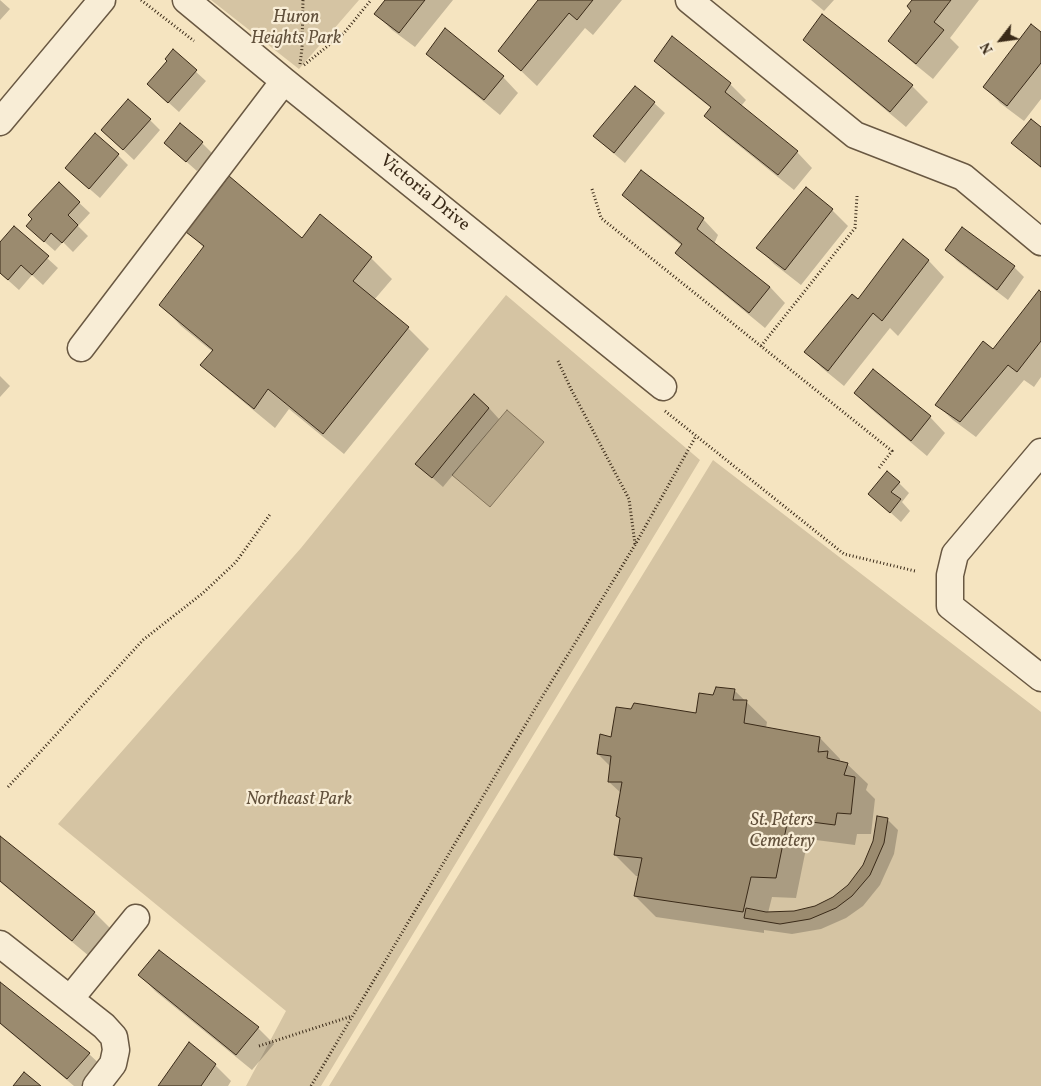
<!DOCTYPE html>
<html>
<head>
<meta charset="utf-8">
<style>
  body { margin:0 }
  #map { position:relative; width:1041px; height:1086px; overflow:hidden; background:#f5e4c0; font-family:Vollkorn,serif }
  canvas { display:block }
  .north { position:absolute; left:976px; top:15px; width:50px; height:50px; -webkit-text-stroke:4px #f8edd6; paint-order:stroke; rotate:240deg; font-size:14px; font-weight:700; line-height:20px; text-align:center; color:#3a2a18 }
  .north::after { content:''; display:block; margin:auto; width:18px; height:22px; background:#3a2a18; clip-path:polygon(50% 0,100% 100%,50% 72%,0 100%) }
</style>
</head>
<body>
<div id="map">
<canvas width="1041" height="1086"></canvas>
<div class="north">N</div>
</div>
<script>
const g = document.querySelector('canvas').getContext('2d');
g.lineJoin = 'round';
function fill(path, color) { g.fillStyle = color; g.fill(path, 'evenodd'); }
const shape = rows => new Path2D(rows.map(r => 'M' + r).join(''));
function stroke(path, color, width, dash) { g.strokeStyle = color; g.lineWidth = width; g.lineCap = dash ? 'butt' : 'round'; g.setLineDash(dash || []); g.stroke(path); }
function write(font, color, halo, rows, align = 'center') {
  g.font = font + ' Vollkorn,serif'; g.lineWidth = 4.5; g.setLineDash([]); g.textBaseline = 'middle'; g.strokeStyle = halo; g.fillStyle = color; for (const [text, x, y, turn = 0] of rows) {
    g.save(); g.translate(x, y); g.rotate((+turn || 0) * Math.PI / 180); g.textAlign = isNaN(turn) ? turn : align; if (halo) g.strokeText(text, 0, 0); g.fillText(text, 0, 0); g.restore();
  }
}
fill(shape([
  [211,0,359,0,299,69],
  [506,295,700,460,321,1086,246,1086,286,1011,58,824,301,548],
  [713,460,1041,712,1041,1086,329,1086]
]), '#d5c4a3');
const water = shape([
  [507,410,544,442,490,507,452,475,507,410]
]);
fill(water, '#b5a587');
stroke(water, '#84745b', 1);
fill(shape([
  [0,0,10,9,0,20],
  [386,0,453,0,415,47,392,30,376,14],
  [540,0,622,0,593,35,585,28,537,86,500,51],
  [811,0,834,0,824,11],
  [913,0,979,0,950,38,959,47,933,79,906,57,890,41,913,11],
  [823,15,912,86,928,102,906,127,820,55,804,39],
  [1041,34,1041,99,1024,121,1000,103,985,87],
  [673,38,730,84,746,100,741,106,797,152,812,168,794,190,722,132,706,116,711,108,671,76,656,61],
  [173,51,206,81,179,112,159,94,169,61],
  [428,54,503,77,518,93,500,115,444,69],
  [635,87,654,103,665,113,625,163,605,146,594,136],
  [150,120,160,130,134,160,102,130],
  [1041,129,1041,168,1029,158,1013,143],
  [165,143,202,143,212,153,197,171],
  [118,155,128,165,100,198,77,178],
  [59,184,90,213,78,226,88,236,73,252,63,242,55,251,38,236],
  [624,195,703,219,718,235,714,244,770,287,785,303,765,328,692,268,677,253,682,246,639,210],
  [832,210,848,226,801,285,774,264,758,248],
  [320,216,371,258,392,279,374,300,408,328,429,349,344,454,289,409,275,428,223,385,202,365,213,352,181,326,161,305,204,248,188,232,303,240],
  [14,228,58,268,43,285,32,275,19,290,0,273,0,244],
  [903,240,929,261,944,277,898,336,890,328,844,386,822,368,806,352,859,301],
  [947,250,1014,267,1024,277,1008,300,957,261],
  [1041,293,1041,377,1034,387,1024,380,976,437,953,420,937,405,993,351],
  [0,376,10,386,0,397],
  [855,393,930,417,945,433,927,456,871,409],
  [489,408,499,419,443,487,417,464],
  [899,483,909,493,902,502,910,511,901,522,870,494],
  [735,691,767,722,766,728,820,738,840,759,840,762,847,764,868,784,866,790,875,799,871,834,857,834,855,845,808,839,796,898,772,897,768,913,795,912,815,907,834,898,848,886,864,866,887,819,898,830,894,854,880,885,863,906,846,918,821,929,792,934,764,930,764,933,656,917,635,896,639,876,636,876,615,855,621,819,617,815,621,793,609,782,611,767,598,754,612,738,698,715,714,696],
  [0,837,94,912,110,928,89,956,0,882],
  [159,952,258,1028,274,1044,252,1070,155,991,140,975],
  [0,984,89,1054,105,1069,90,1086,74,1086,0,1024],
  [190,1044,215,1065,231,1081,228,1086,160,1086]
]), '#0003');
const building = shape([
  [385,0,425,0,399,33,374,14,385,0],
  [538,0,593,0,577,20,569,13,521,71,498,51,538,0],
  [912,0,951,0,934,22,944,30,916,64,888,41,911,11,907,6,912,0],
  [822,14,913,85,890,112,803,40,822,14],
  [1031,24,1041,32,1041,63,1007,106,983,87,1031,24],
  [445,28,504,76,484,100,426,54,445,28],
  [672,36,731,83,725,92,798,151,778,175,704,116,711,107,654,61,672,36],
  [173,49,197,70,168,103,147,84,167,61,165,59,173,49],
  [635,86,655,102,614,153,593,136,635,86],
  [128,99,151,119,123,150,101,130,128,99],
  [1031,119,1041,127,1041,167,1011,143,1031,119],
  [180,123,203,142,186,162,164,143,180,123],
  [95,133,119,154,89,189,65,168,95,133],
  [641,170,704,218,697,229,770,287,749,313,675,253,682,244,622,195,641,170],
  [229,176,302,238,320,214,372,257,353,281,409,327,323,434,268,389,254,409,200,365,213,350,159,305,204,246,186,232,229,176],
  [59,182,80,202,68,215,78,225,62,243,51,233,44,242,26,226,32,219,28,215,59,182],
  [806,187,833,209,785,270,756,248,806,187],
  [14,226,49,256,32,275,21,265,8,280,0,273,0,242,14,226],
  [962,227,1015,266,997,290,945,250,962,227],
  [903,239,929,260,882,321,873,313,828,371,804,352,852,294,858,299,903,239],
  [1039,290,1041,292,1041,341,1017,372,1008,365,960,422,935,405,983,341,993,349,1039,290],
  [873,369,931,416,911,441,854,393,873,369],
  [474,394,489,408,432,478,415,464,474,394],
  [887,471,900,482,891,492,901,499,890,513,868,494,887,471],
  [716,687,735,689,733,700,747,700,744,723,820,737,818,752,828,751,827,758,848,763,844,775,855,777,851,814,837,813,835,825,788,819,776,878,751,877,743,912,634,896,642,858,614,855,620,818,616,816,622,782,608,782,611,756,597,754,600,734,611,737,616,707,631,709,634,703,696,713,699,693,713,695,716,687],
  [877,816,888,818,884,843,870,875,852,896,836,908,810,919,780,924,744,918,746,908,766,912,794,911,815,906,833,897,848,885,863,865,873,841,877,816],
  [0,836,95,912,72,941,0,881,0,836],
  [159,950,259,1027,236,1055,138,975,159,950],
  [0,982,90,1053,67,1079,0,1023,0,982],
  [189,1042,216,1064,201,1086,158,1086,189,1042],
  [24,1072,41,1086,13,1086,24,1072]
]);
fill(building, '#9b8b6f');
stroke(building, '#3a2a18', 1);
const minor = shape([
  [186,0,284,81,663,387],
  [689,0,855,135,963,177,1041,242],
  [0,122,102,0],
  [81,348,284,81],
  [1041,452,955,554,950,575,950,606,1041,678],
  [0,944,104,1026,114,1037,116,1050,113,1064,96,1086],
  [70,999,136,918]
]);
stroke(minor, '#695842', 29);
stroke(shape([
  [141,0,194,41],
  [300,64,302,48,303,0],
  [304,65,344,33,371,0],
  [592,189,601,218,892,451,879,468],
  [761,346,855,228,857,196],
  [558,361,571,389,629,499,635,544],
  [665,411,844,554,915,571],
  [8,787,143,640,203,593,236,562,271,513],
  [259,1046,352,1016],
  [311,1086,539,702,635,545,696,436]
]), '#3a2a18', 3, [1, 2.5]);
stroke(minor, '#f8edd6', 26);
write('italic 18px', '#61503b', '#f8edd6', [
  ["Huron",296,19],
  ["Heights Park",296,40],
  ["Northeast Park",299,801],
  ["St. Peters",782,822],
  ["Cemetery",782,843]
]);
write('18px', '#3a2a18', '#f8edd6', [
  ["Victoria Drive",424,194,39]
]);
</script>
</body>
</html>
